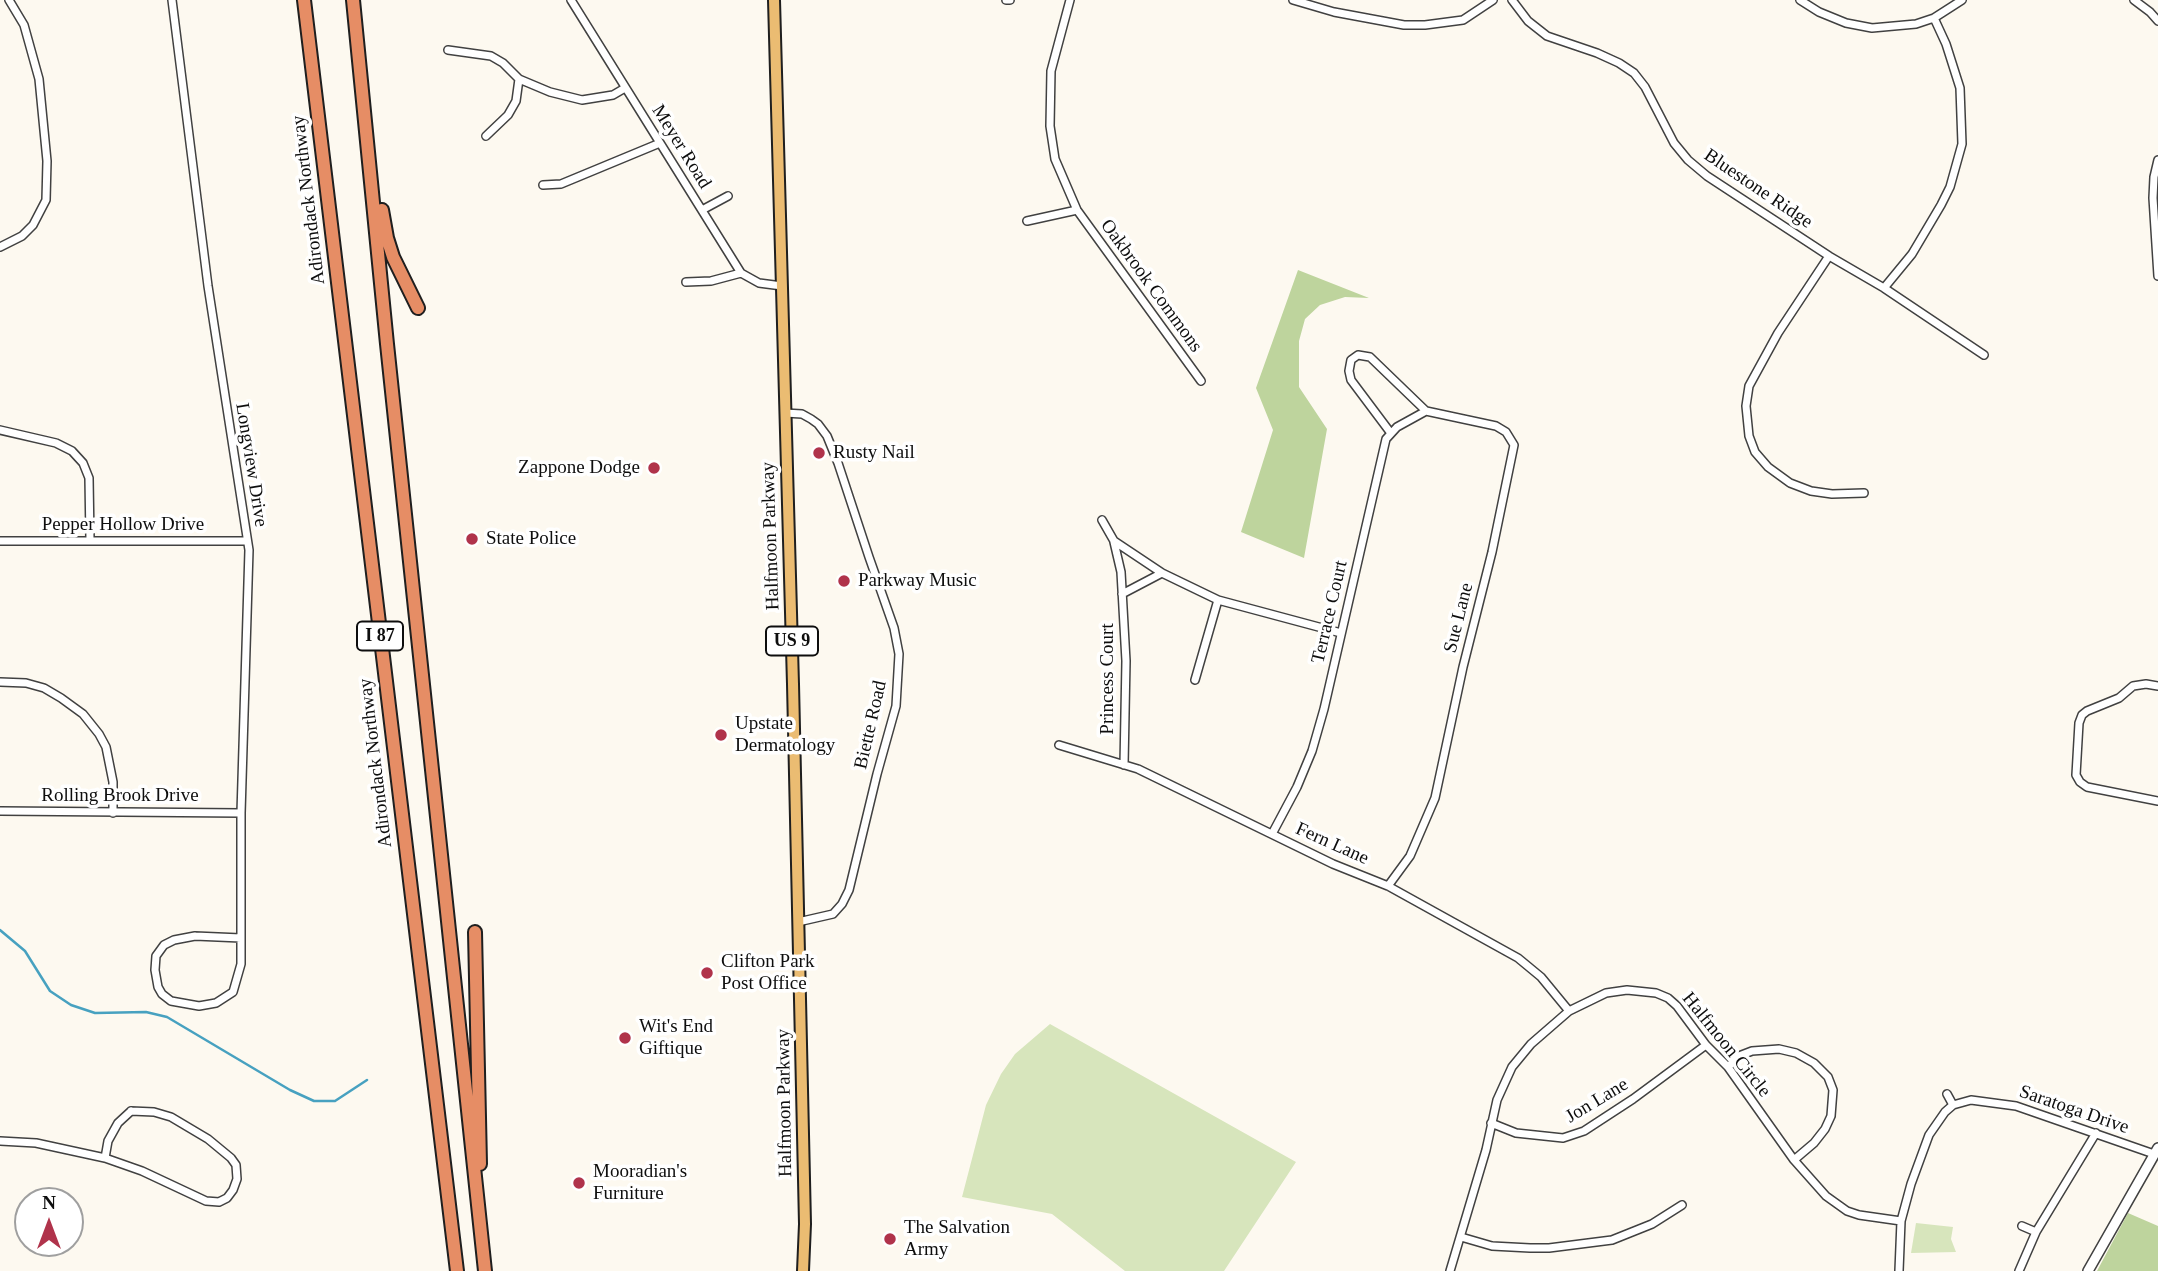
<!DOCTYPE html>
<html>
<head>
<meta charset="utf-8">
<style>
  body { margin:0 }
  #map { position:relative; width:2158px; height:1271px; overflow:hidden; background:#fdf9f0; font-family:Georgia,serif }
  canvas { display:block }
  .north { position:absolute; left:14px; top:1187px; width:70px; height:70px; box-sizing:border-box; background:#fff; border:2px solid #9f9f9f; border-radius:50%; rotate:0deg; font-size:19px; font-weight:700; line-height:28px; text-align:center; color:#0e0e0e }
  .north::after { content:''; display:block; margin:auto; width:24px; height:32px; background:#b0334b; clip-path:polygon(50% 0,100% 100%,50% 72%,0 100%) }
</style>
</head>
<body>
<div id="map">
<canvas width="2158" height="1271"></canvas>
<div class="north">N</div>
</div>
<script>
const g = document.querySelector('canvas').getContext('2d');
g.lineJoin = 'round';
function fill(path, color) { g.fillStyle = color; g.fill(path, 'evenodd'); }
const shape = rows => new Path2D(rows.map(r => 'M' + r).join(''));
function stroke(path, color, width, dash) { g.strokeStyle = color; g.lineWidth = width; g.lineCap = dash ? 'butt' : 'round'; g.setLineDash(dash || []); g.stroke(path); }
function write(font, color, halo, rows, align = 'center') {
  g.font = font + ' Georgia,serif'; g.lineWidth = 7; g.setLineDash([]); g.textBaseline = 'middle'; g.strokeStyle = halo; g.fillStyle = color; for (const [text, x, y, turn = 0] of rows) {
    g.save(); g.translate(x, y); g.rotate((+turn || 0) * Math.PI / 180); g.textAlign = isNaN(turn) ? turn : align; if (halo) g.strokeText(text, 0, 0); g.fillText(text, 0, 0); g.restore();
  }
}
fill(shape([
  [1050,1024,1296,1162,1224,1271,1125,1271,1052,1214,962,1197,986,1105,1001,1074,1015,1054],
  [1916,1223,1953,1227,1951,1239,1956,1252,1911,1253]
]), '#d7e5bc');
fill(shape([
  [1298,270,1369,298,1345,297,1320,305,1305,319,1299,341,1299,387,1327,429,1304,558,1241,532,1273,430,1256,388],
  [2128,1213,2158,1226,2158,1271,2097,1271]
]), '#bed49d');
stroke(shape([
  [0,930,25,951,50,991,71,1005,95,1013,146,1012,167,1017,290,1090,314,1101,335,1101,367,1080]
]), '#47a1c0', 2.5);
const minor = shape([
  [172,0,208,286,249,550,241,813,241,938],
  [571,0,741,273,759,283,782,286],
  [1006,0,1010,0],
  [1070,0,1051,71,1050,126,1055,159,1077,210,1201,381],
  [1293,0,1334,12,1404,25,1425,25,1463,20,1493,0],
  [1512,0,1528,21,1547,36,1597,53,1619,63,1634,73,1645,87,1674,143,1688,160,1707,176,1829,256,1884,288,1984,355],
  [1800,0,1819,12,1846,23,1872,28,1916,24,1934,18,1962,0],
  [2134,0,2150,12,2158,21],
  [448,50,491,56,503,63,519,79,550,92,582,100,613,95,625,88],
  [486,136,508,115,516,101,519,79],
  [2158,160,2154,177,2153,198,2158,276],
  [543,185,561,184,660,143],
  [702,210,728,196],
  [1027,221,1077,210],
  [0,247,22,236,33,225,46,200,47,161,39,79,24,25,9,0],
  [1829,256,1778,333,1749,386,1746,406,1749,436,1755,452,1768,467,1790,483,1811,491,1832,494,1864,493],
  [686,282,711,281,741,273],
  [1884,288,1912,254,1941,205,1950,187,1962,144,1960,88,1946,44,1934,18],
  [785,413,802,414,811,419,818,424,827,436,838,463,869,557,894,628,899,654,896,706,877,774,849,890,842,904,833,914,798,922],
  [0,430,56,443,72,451,83,463,89,478,90,540],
  [1102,520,1114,541,1162,573,1218,600,1341,633],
  [0,541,247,541],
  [1114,542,1121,572,1126,661,1124,765],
  [1122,594,1162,573],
  [1195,680,1218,600],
  [0,682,26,683,44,688,61,698,83,714,99,734,106,747,113,782,113,813],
  [2158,686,2146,684,2133,686,2119,698,2087,711,2082,715,2079,723,2076,775,2080,782,2087,787,2158,801],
  [1059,745,1138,769,1333,864,1388,886,1518,958,1541,977,1569,1011],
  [0,811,241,813],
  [1272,834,1297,787,1312,751,1324,709,1386,439,1397,427,1426,411],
  [1388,886,1410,856,1435,798,1463,667,1492,552,1514,445,1506,432,1496,426,1426,411,1370,357,1358,355,1351,360,1349,371,1351,380,1390,432],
  [195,936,241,938,241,964,233,992,216,1003,199,1006,171,1001,162,994,158,987,155,970,156,956,164,945,174,940,195,936],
  [1728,1067,1739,1056,1752,1051,1779,1049,1796,1053,1814,1063,1828,1077,1833,1090,1831,1116,1825,1129,1814,1143,1794,1160],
  [1947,1094,1953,1105],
  [131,1111,154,1112,171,1117,208,1139,231,1158,236,1165,237,1179,233,1190,227,1198,219,1202,206,1201,142,1171,105,1158,108,1141,118,1123,131,1111],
  [1491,1123,1516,1133,1563,1138,1584,1131,1633,1099,1706,1045],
  [0,1141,36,1143,105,1158],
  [2022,1226,2036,1232],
  [1461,1237,1492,1246,1530,1248,1549,1248,1612,1240,1652,1224,1682,1205],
  [1450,1271,1486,1150,1497,1100,1512,1067,1531,1044,1569,1011,1606,993,1627,990,1656,993,1668,998,1677,1006,1706,1045,1728,1067,1794,1160,1826,1196,1847,1211,1859,1215,1901,1221],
  [1899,1271,1901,1221,1911,1184,1929,1135,1945,1112,1953,1105,1971,1100,2016,1106,2154,1154],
  [2019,1271,2036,1232,2096,1133]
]);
const tertiary = shape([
  [2088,1271,2158,1148]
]);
const primary = shape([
  [774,0,793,684,805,1224,803,1271]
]);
const motorway = shape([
  [304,0,457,1271],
  [353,0,387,344,485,1271],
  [382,210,387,238,393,257,418,308],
  [475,932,480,1164]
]);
stroke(minor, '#414141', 10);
stroke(tertiary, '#414141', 12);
stroke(primary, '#1f1f1f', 14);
stroke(motorway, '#1f1f1f', 16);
stroke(minor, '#fff', 7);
stroke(tertiary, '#fff', 9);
stroke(primary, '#ebbc72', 10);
stroke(motorway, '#e68d65', 12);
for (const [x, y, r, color] of [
  [819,453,7,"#b0334b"],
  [654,468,7,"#b0334b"],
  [472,539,7,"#b0334b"],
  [844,581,7,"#b0334b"],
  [721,735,7,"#b0334b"],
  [707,973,7,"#b0334b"],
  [625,1038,7,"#b0334b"],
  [579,1183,7,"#b0334b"],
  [890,1239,7,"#b0334b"]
]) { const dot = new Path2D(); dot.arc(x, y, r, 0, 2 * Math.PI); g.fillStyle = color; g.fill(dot); stroke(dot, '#fff', 2.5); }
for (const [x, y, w] of [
  [380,636,46],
  [792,641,52]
]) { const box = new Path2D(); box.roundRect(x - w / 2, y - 14.5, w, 29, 5); g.fillStyle = '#fff'; g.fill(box); stroke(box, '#0e0e0e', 2); }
write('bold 18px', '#0e0e0e', null, [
  ["I 87",380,636],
  ["US 9",792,641]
]);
write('19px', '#0e0e0e', '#fff', [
  ["Meyer Road",681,147,58],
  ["Bluestone Ridge",1758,189,34],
  ["Adirondack Northway",309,200,-97],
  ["Oakbrook Commons",1151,286,54],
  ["Longview Drive",251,465,81],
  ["Pepper Hollow Drive",123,525],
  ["Halfmoon Parkway",771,536,-92],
  ["Terrace Court",1330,612,-77],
  ["Sue Lane",1459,618,-76],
  ["Princess Court",1108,679,-90],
  ["Biette Road",871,725,-77],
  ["Adirondack Northway",376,763,-97],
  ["Rolling Brook Drive",120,796],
  ["Fern Lane",1332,844,24],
  ["Halfmoon Circle",1726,1045,51],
  ["Jon Lane",1597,1101,-31],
  ["Halfmoon Parkway",785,1103,-91],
  ["Saratoga Drive",2074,1110,19]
]);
write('19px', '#0e0e0e', '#fff', [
  ["Rusty Nail",833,453],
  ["Zappone Dodge",640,468,"right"],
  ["State Police",486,539],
  ["Parkway Music",858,581],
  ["Upstate",735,724],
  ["Dermatology",735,746],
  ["Clifton Park",721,962],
  ["Post Office",721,984],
  ["Wit's End",639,1027],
  ["Giftique",639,1049],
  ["Mooradian's",593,1172],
  ["Furniture",593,1194],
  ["The Salvation",904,1228],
  ["Army",904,1250]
], 'left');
</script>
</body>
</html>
